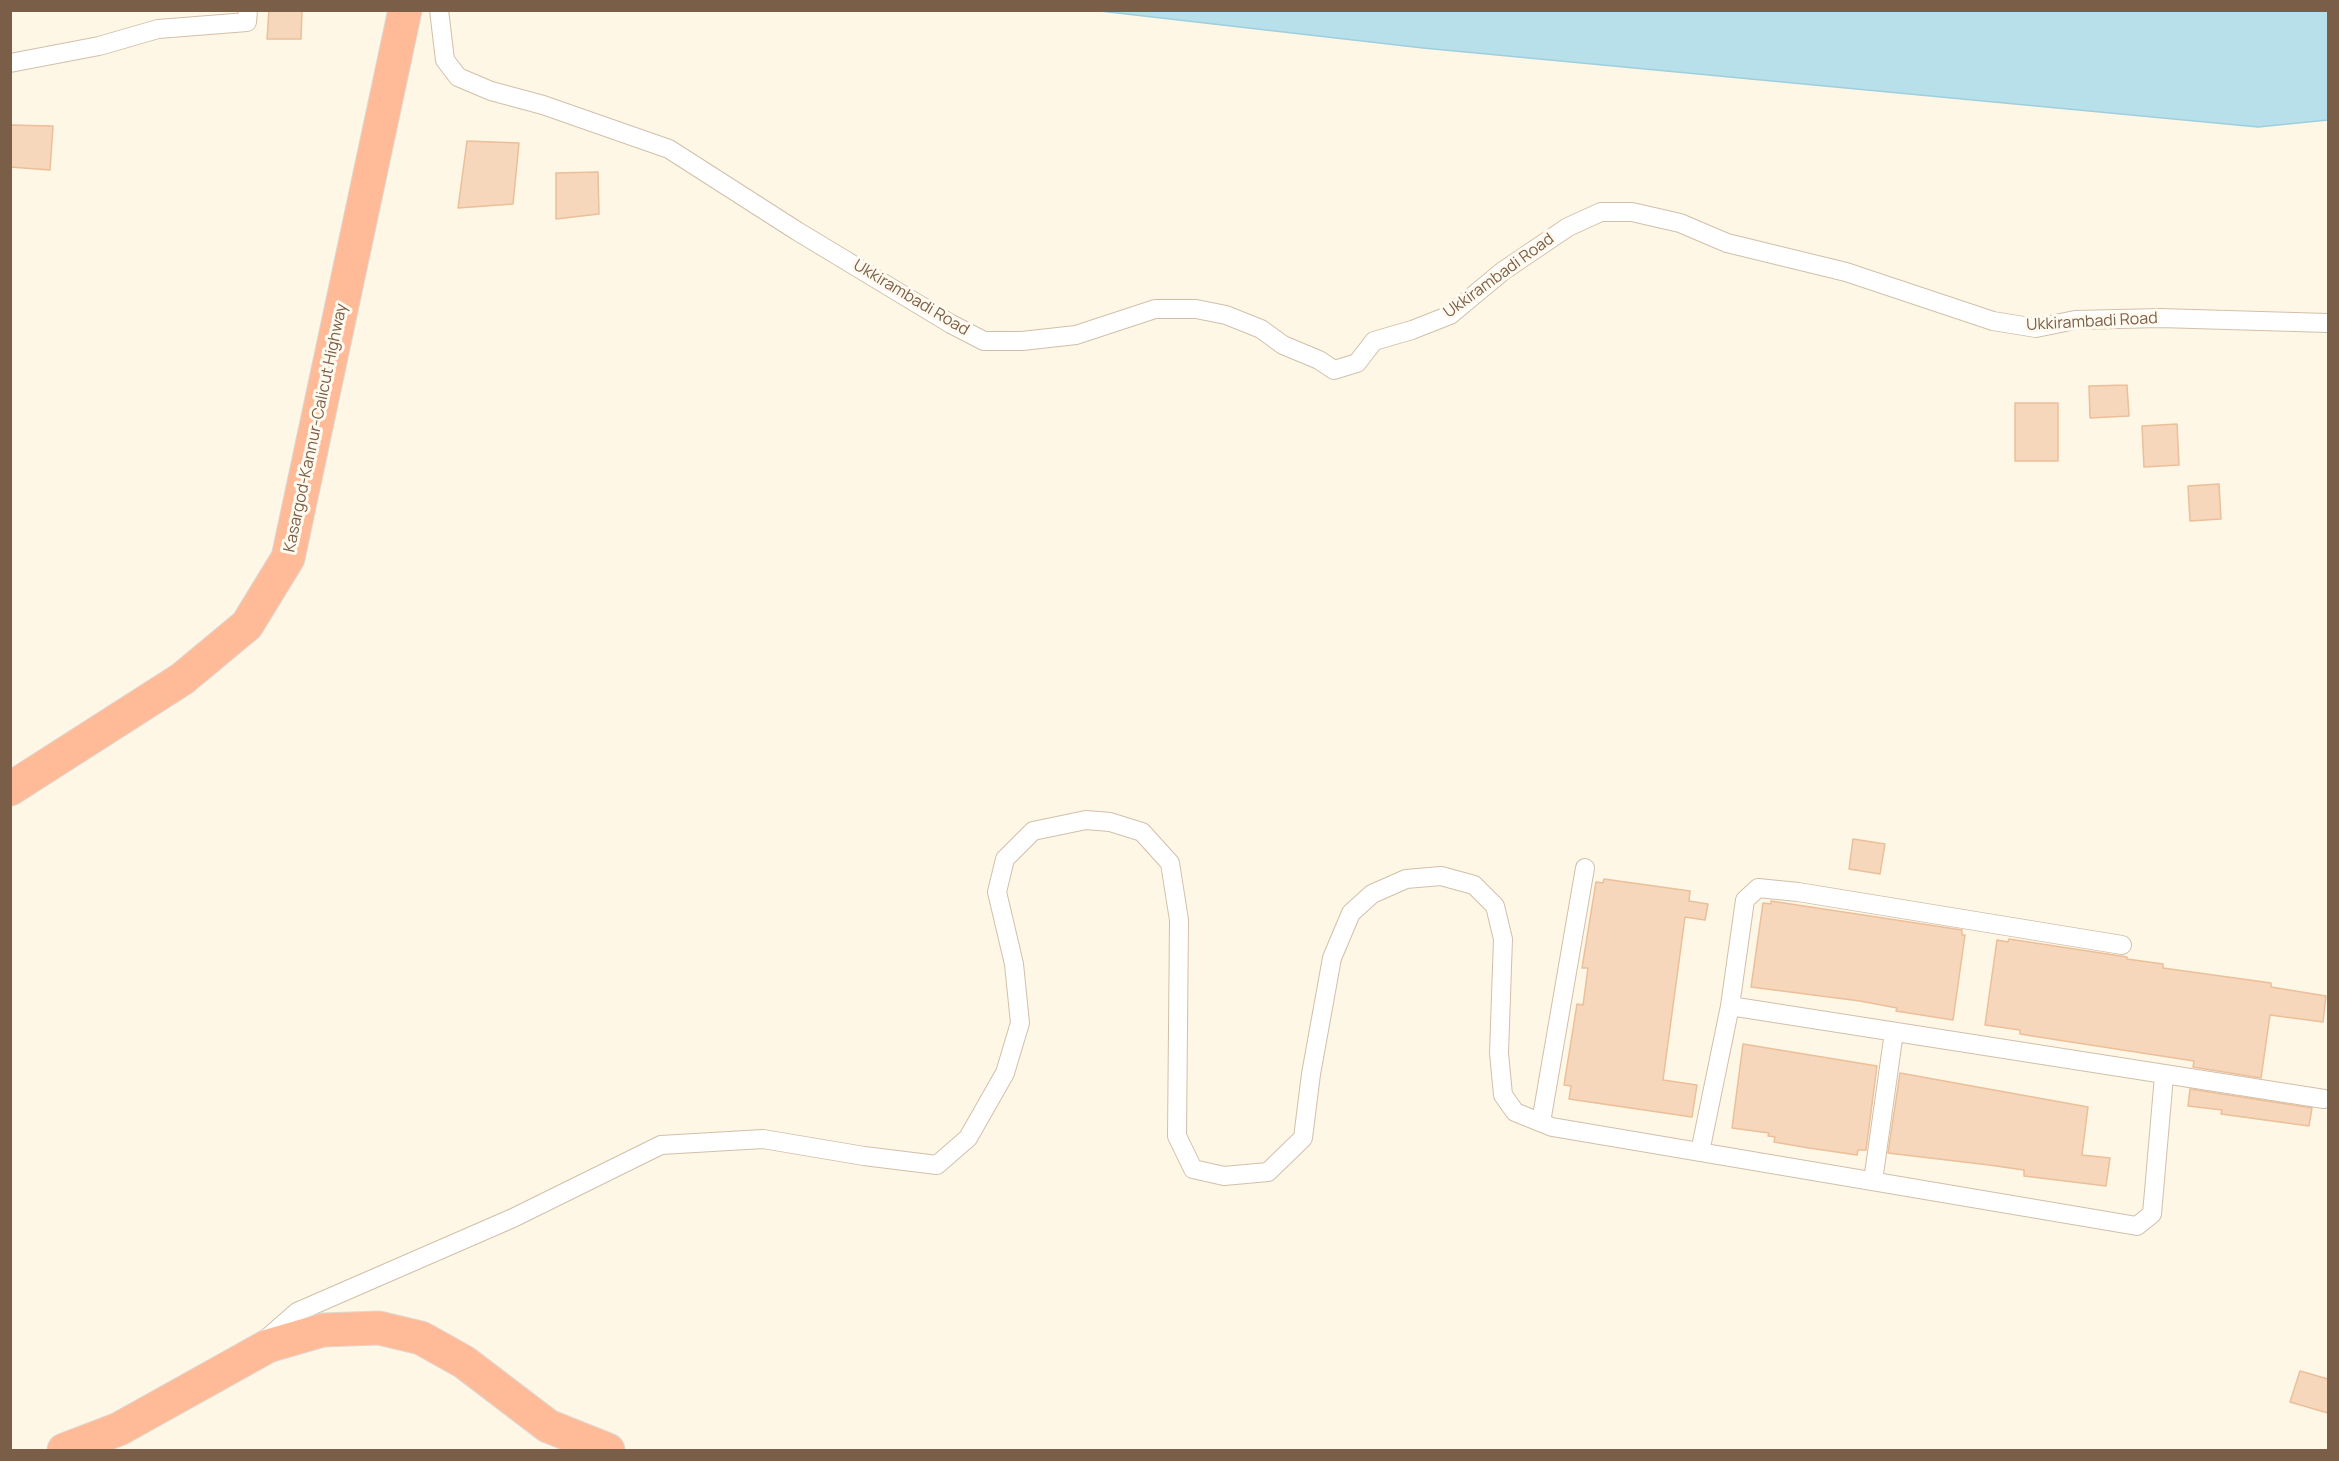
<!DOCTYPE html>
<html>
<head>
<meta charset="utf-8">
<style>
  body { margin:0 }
  #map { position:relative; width:2339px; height:1461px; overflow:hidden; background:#fef7e6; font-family:Manrope,sans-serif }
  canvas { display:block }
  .frame { position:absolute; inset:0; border:12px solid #7b5e47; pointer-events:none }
</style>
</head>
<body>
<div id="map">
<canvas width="2339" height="1461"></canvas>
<div class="frame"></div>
</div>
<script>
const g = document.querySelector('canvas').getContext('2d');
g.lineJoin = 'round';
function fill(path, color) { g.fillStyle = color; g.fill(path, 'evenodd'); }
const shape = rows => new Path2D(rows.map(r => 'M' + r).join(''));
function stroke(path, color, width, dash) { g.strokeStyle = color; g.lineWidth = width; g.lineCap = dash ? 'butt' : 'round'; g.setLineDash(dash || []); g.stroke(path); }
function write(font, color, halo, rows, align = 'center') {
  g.font = font + ' Manrope,sans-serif'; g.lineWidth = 6; g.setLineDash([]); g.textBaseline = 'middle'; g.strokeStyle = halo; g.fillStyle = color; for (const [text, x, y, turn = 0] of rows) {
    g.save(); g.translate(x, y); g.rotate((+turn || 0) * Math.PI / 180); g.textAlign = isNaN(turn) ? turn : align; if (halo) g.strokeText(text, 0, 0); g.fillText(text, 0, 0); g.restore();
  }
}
const water = shape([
  [1100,11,2328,11,2328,120,2258,127,1423,48,1100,11]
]);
fill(water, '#b8e0eb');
stroke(water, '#9dcfde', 1.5);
const building = shape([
  [269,10,302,10,301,39,267,39,269,10],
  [10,125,53,126,50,170,10,167,10,125],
  [467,141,519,143,513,204,458,208,467,141],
  [598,172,599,214,556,219,556,173,598,172],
  [2127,385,2129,416,2090,418,2089,386,2127,385],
  [2015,403,2058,403,2058,461,2015,461,2015,403],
  [2177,424,2179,465,2144,467,2142,426,2177,424],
  [2219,484,2221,519,2190,521,2188,486,2219,484],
  [1853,839,1885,844,1880,874,1849,869,1853,839],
  [1604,879,1690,891,1689,901,1708,904,1705,920,1685,917,1663,1080,1697,1085,1692,1117,1569,1099,1571,1086,1564,1085,1577,1004,1583,1005,1588,968,1582,968,1596,882,1603,883,1604,879],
  [1771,901,1962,930,1962,935,1965,935,1953,1020,1896,1011,1897,1008,1860,1001,1751,987,1763,903,1771,904,1771,901],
  [2009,939,2127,957,2127,959,2163,964,2163,968,2271,983,2271,987,2326,996,2323,1022,2270,1015,2261,1078,2193,1067,2194,1061,2058,1040,2020,1034,2020,1030,1985,1025,1997,940,2008,942,2009,939],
  [1743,1044,1877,1066,1866,1150,1858,1150,1857,1155,1809,1148,1774,1142,1775,1137,1768,1136,1769,1133,1732,1128,1743,1044],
  [1900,1073,2088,1107,2082,1155,2110,1158,2106,1186,2024,1176,2024,1170,1989,1165,1888,1153,1900,1073],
  [2190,1089,2312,1108,2309,1126,2221,1114,2222,1110,2188,1106,2190,1089],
  [2300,1371,2328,1379,2328,1413,2290,1402,2300,1371]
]);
fill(building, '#f7d7bb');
stroke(building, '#ebbf99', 1.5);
const street = shape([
  [439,10,445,60,458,77,491,91,543,105,669,149,797,231,951,324,984,341,1022,341,1076,335,1155,309,1196,309,1226,315,1261,329,1283,345,1319,360,1334,370,1357,363,1374,341,1412,330,1450,315,1503,271,1568,227,1601,212,1632,212,1680,223,1727,243,1846,272,1993,321,2036,328,2075,320,2160,318,2328,323],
  [10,63,99,46,158,29,247,22,248,10],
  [1730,1006,1745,900,1758,888,1798,892,2122,945],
  [1541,1122,1585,868],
  [1700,1152,1730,1006,2324,1099],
  [1873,1181,1894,1032],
  [264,1341,297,1312,513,1218,661,1145,763,1139,864,1156,937,1165,968,1138,1005,1073,1020,1023,1014,964,997,892,1005,859,1033,831,1086,820,1110,822,1142,832,1170,863,1179,920,1177,1136,1193,1169,1224,1176,1268,1172,1303,1138,1311,1074,1332,958,1351,913,1372,894,1406,879,1441,876,1474,885,1495,906,1503,939,1499,1053,1503,1095,1515,1112,1552,1127,2137,1226,2152,1214,2164,1076]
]);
const highway = shape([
  [10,789,182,679,247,625,288,558,405,10],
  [64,1450,119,1429,268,1346,323,1330,379,1328,421,1338,464,1362,548,1426,608,1450]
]);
stroke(street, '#d2bfaa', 20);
stroke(highway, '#dfd8d3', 35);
stroke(street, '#fff', 18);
stroke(highway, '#ffba97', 33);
write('16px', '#7b5e47', '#fffaef', [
  ["Ukkirambadi Road",1499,276,-36],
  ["Ukkirambadi Road",911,298,31],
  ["Ukkirambadi Road",2092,322,-3],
  ["Kasargod-Kannur-Calicut Highway",316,428,-78]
]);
</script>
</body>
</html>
